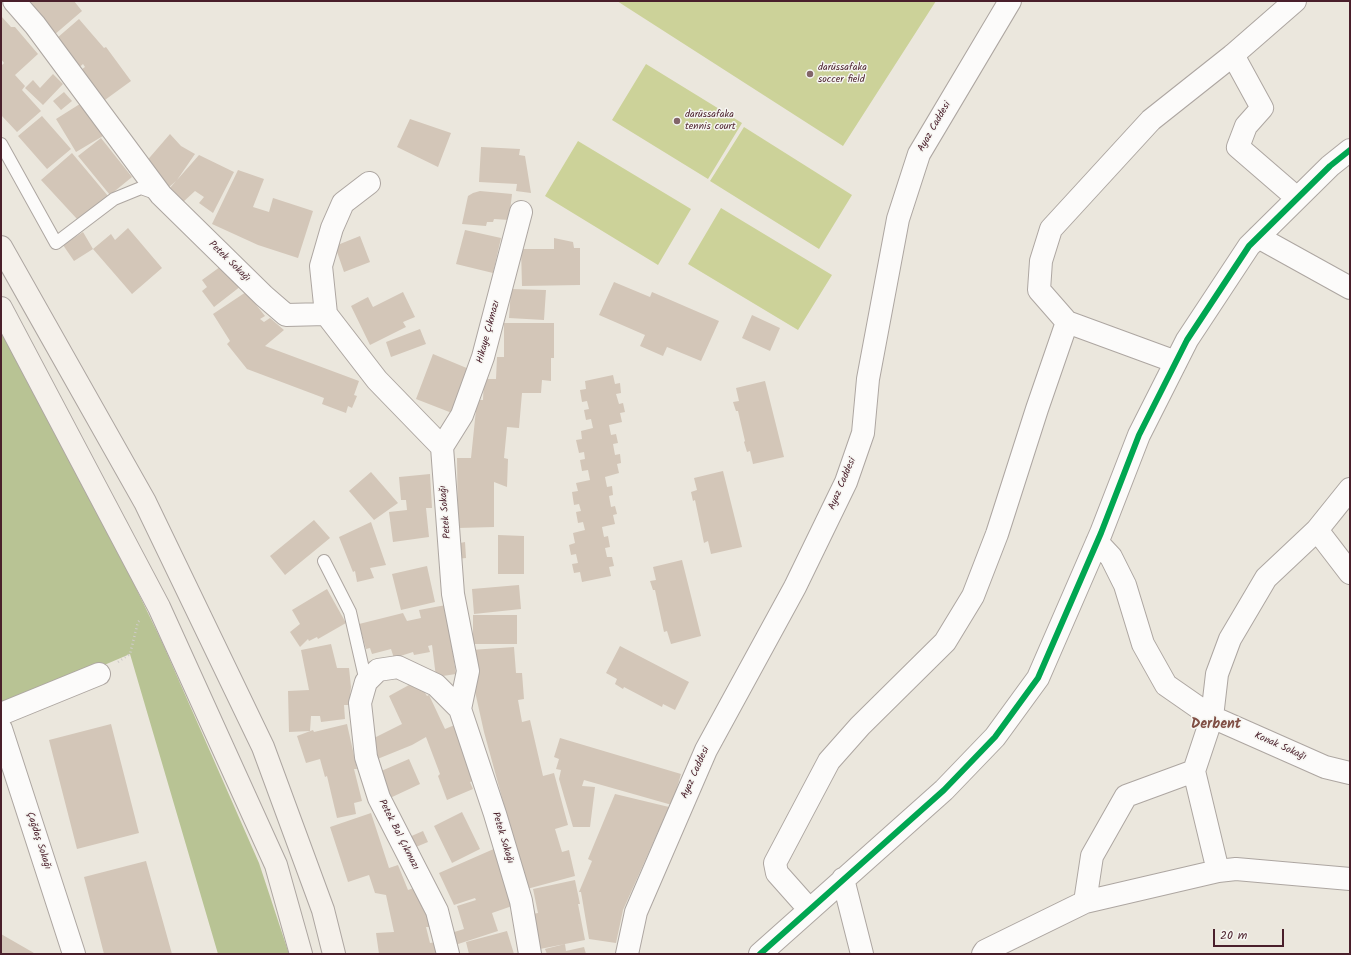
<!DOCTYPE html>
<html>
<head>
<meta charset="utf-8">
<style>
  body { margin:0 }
  #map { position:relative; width:1351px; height:955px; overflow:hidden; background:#ebe7dd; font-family:Kalam,sans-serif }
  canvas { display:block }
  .frame { position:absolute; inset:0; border:2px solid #4a1f2b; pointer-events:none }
  .scale { position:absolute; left:1213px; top:929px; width:71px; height:18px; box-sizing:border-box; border:2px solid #4a1f2b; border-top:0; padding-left:5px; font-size:12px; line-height:14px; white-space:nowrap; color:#4a1f2b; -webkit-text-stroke:3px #f6f6f2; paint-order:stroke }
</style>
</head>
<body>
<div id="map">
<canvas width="1351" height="955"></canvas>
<div class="frame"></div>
<div class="scale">20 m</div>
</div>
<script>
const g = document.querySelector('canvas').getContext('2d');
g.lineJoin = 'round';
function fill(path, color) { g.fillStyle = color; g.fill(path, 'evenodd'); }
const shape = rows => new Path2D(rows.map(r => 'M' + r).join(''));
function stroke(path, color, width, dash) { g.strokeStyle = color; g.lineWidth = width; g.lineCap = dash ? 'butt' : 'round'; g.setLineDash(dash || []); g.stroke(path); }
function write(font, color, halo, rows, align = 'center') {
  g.font = font + ' Kalam,sans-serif'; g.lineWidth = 3; g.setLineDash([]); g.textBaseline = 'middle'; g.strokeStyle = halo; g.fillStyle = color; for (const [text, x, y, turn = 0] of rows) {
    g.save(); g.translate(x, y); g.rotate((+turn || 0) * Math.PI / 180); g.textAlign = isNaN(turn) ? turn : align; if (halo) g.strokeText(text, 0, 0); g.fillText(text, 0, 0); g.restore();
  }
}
fill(shape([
  [617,1,936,1,843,146],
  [646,64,742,123,708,179,612,120],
  [744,127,852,195,819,249,710,181],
  [578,141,691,209,658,265,545,196],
  [721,208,832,275,798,330,688,264]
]), '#ccd299');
fill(shape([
  [1,312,10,327,162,642,259,863,289,954,218,954,130,654,1,709]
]), '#b8c394');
fill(shape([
  [25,1,74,1,82,11,54,35],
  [1,16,11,27,15,27,38,54,15,75,25,86,22,90,41,111,17,132,1,115,1,66,4,63,1,59],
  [79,19,104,48,106,47,131,81,98,105,75,74,85,67,83,64,74,72,60,56,67,49,57,38],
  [53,74,63,84,43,105,25,88,33,80,40,88],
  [64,92,72,101,61,110,53,101],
  [83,102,103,136,76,152,56,119],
  [42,116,71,149,47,169,18,136],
  [410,119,451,133,438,167,397,147],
  [170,134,181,146,195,154,177,180,199,155,234,172,213,213,199,203,204,197,195,191,182,203,169,189,176,181,167,189,144,164],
  [101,138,132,177,110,195,78,156],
  [481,147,520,149,519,155,525,156,531,193,516,191,517,184,479,182],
  [72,153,108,196,77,219,41,180],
  [238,170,264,179,253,207,269,212,273,198,313,211,298,258,258,245,212,224],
  [480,191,512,194,509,220,494,219,493,222,487,222,486,226,462,224,468,196,473,193],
  [128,228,162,268,132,294,93,249,111,234,115,240],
  [465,230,501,238,493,273,456,264],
  [83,232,93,249,74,261,63,245],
  [360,236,370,262,344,272,335,246],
  [554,238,573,242,574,248,580,248,580,285,522,286,521,249,554,249],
  [224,264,241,286,214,307,202,291,207,287,202,280],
  [614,282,650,297,652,292,719,321,701,361,667,347,663,356,640,346,645,335,599,315],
  [511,289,546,290,544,320,509,318],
  [246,292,265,316,260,319,264,322,270,318,284,330,265,346,359,381,354,395,357,396,352,408,348,406,346,413,322,404,324,398,247,369,227,344,230,341,213,314],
  [403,292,415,317,403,322,406,327,370,345,351,306,368,297,373,307],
  [752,315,780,328,770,351,742,338],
  [504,323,554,323,554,358,551,358,551,381,542,380,541,393,522,393,519,428,507,427,504,458,508,459,507,487,494,482,494,527,458,528,457,458,471,458,477,400,483,400,484,379,496,379,497,357,504,357],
  [420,329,426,344,391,357,386,342],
  [433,354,469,369,452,413,416,399],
  [613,375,615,384,620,383,621,393,616,394,619,404,623,403,625,412,620,413,622,422,609,425,611,435,616,434,618,443,613,444,615,455,620,454,621,463,617,464,619,473,605,477,607,487,612,486,613,495,609,496,611,507,615,506,617,514,613,515,615,524,602,527,604,537,608,536,610,547,605,548,607,557,612,557,614,566,609,567,611,576,582,582,580,572,574,573,572,564,578,563,576,554,571,555,569,545,575,543,573,533,585,530,583,522,578,523,576,512,581,511,579,504,574,505,572,492,578,491,576,483,590,480,588,470,582,471,580,460,585,459,584,452,579,453,576,440,582,439,581,431,593,428,591,419,586,420,584,410,589,409,587,401,582,402,580,390,586,389,585,381],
  [765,381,784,457,753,464,750,451,747,452,744,442,745,441,738,411,736,411,733,402,739,401,736,388],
  [723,471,742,547,711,554,708,541,704,543,695,500,693,501,691,492,697,490,694,478],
  [371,472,398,503,374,520,349,491],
  [430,474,432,508,426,508,429,537,393,542,389,512,407,510,406,500,401,500,399,477],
  [314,520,330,538,285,575,270,556],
  [371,522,386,565,370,568,374,578,357,582,355,571,353,572,339,537],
  [498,535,524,536,524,574,498,574],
  [465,542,466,558,456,559,455,544],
  [682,560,701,636,671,644,667,631,664,632,655,590,653,590,650,581,656,580,653,567],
  [427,566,435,602,401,610,392,574],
  [519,585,521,609,474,614,472,589],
  [327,589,346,623,318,639,317,637,309,641,308,639,300,647,290,632,300,624,292,610],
  [446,605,456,674,436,677,432,645,428,646,430,652,414,655,413,652,394,658,391,649,372,654,370,648,366,649,359,624,403,613,407,621,421,618,419,610],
  [473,615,517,615,517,644,473,644],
  [331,644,337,668,349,668,351,687,349,705,344,705,345,719,321,722,320,716,311,716,310,731,289,732,288,691,309,690,301,650],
  [620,646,689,682,675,710,663,704,662,707,624,687,623,689,615,684,617,679,606,673],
  [514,647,516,673,522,673,524,699,518,700,522,722,530,720,543,776,554,773,568,825,555,829,562,852,569,850,575,876,527,889,484,732,472,678,471,650],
  [416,684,422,688,427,696,429,695,445,729,457,724,461,734,457,736,473,781,470,782,473,789,447,800,438,776,440,774,426,737,412,745,375,760,370,740,402,724,389,696,409,685],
  [111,724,139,833,77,849,49,740],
  [347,724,357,769,354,769,362,801,354,803,356,814,337,818,327,776,325,777,320,759,306,763,297,736,313,730,314,732],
  [560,738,681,774,672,805,584,780,582,786,595,787,590,827,573,827,559,779,561,770,556,769,559,759,554,757],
  [409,759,420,784,390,798,379,772],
  [615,794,669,807,623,910,616,943,589,939,581,892,579,892,592,861,588,859],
  [462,812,480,849,452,863,434,826],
  [371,813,389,868,398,865,408,890,414,888,423,903,431,927,426,927,430,943,436,942,439,954,379,954,376,933,394,932,386,895,375,893,369,875,348,882,330,827],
  [423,831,428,842,411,849,407,838],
  [496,848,515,905,492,913,498,931,455,945,451,933,464,929,457,906,476,900,475,898,454,905,439,873],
  [146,861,172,954,104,954,84,877],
  [575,880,580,904,578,904,585,940,540,949,533,914,538,913,533,889],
  [507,931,514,954,469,954,466,942],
  [1,934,34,953,34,954,1,954],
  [565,944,566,951,584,947,586,954,547,954,545,949]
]), '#d3c6b8');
const lane = shape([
  [1,144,56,243,114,199,141,188,158,194],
  [324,561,350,612,366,682]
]);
const street = shape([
  [14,1,35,25,161,195,264,296,286,315,326,314,377,380,442,447,453,594,468,671,460,709,495,814,521,901,530,954],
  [1233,55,1262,108,1246,126,1238,147,1297,198],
  [1258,237,1350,288],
  [326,314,321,266,332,228,343,203,369,183],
  [1176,362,1067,322,1039,290,1041,261,1051,229,1151,120,1233,55,1295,1],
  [442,447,462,415,483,357,521,212],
  [1317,530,1350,573],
  [1097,542,1111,557,1125,585,1143,644,1166,685,1212,717,1325,767,1350,773],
  [1,714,99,674],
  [1,729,74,954],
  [1218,871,1194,771,1212,717,1217,674,1230,639,1266,578,1317,530,1350,489],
  [843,879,862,954],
  [1085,902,1092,856,1126,796,1194,771],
  [809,909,777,873,775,863,829,761,860,726,945,642,973,596,997,534,1037,409,1067,322],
  [448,954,437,911,379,798,366,757,360,703,366,682,378,670,398,667,436,685,460,709],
  [627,954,636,912,706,750,795,587,846,482,863,433,868,379,898,219,919,154,1010,1],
  [760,954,944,790,995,737,1038,678,1101,533,1139,435,1187,340,1249,246,1330,166,1350,150],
  [983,954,985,951,1085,902,1218,871,1236,869,1350,879]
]);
const secondary = shape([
  [1,247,145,502,263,747,323,910,334,954],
  [1,308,159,607,276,865,301,954]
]);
stroke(lane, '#ada6a1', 14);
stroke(street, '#ada6a1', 24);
stroke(secondary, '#ada6a1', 24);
stroke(shape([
  [118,662,130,654,138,622,140,620]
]), '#cfcbc9', 2.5, [1, 3]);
stroke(lane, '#fcfbfa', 12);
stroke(street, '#fcfbfa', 22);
stroke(secondary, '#f5f1eb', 22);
stroke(shape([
  [760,954,944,790,995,737,1038,678,1101,533,1139,435,1187,340,1249,246,1330,166,1350,150]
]), '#00a651', 6);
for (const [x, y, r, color] of [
  [810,74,4,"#826569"],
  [677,121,4,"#826569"]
]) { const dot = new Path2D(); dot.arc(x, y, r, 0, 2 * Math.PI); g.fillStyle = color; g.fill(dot); stroke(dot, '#f6f6f2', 1.5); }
write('10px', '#4a1f2b', '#f6f6f2', [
  ["darüssafaka",818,68],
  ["soccer field",818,80],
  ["darüssafaka",685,115],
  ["tennis court",685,127]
], 'left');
write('10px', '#4a1f2b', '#f6f6f2', [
  ["Ayaz Caddesi",935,127,-60],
  ["Petek Sokağı",229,262,44],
  ["Hikaye Çıkmazı",489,332,-75],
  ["Ayaz Caddesi",843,484,-67],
  ["Petek Sokağı",446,512,-95],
  ["Konak Sokağı",1280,747,24],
  ["Ayaz Caddesi",696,773,-66],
  ["Petek Bal Çıkmazı",398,835,63],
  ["Petek Sokağı",502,838,73],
  ["Çağdaş Sokağı",38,841,72]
]);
write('bold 14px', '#804f45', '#f6f6f2', [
  ["Derbent",1216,726]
]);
</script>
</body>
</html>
